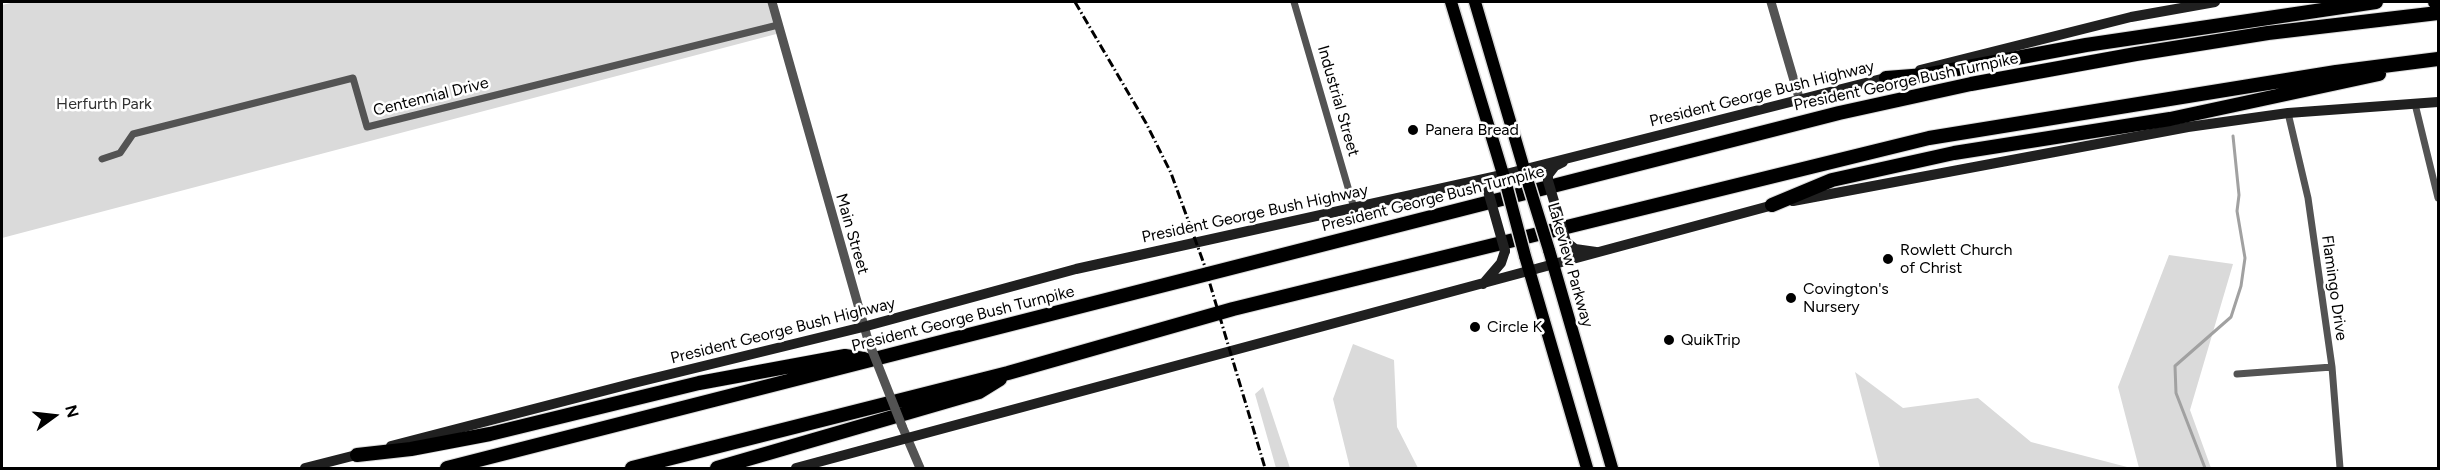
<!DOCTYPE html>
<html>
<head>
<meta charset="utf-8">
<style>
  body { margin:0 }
  #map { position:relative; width:2440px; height:470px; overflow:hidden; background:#fff; font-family:Figtree,sans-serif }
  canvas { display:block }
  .frame { position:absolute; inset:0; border:3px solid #000; pointer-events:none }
  .north { position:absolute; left:24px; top:386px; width:60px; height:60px; -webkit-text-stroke:4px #fff; paint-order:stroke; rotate:75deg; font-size:16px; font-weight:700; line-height:24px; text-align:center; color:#000 }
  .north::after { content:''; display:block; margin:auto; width:21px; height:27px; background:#000; clip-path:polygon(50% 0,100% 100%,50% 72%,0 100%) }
</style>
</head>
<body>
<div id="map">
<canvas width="2440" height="470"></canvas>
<div class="frame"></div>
<div class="north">N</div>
</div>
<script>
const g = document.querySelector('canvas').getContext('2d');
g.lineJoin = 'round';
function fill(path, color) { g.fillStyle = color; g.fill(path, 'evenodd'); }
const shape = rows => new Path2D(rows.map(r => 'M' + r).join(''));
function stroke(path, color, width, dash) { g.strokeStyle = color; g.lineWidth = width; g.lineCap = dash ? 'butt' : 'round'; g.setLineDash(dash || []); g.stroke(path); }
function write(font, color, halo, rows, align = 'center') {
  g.font = font + ' Figtree,sans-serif'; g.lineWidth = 5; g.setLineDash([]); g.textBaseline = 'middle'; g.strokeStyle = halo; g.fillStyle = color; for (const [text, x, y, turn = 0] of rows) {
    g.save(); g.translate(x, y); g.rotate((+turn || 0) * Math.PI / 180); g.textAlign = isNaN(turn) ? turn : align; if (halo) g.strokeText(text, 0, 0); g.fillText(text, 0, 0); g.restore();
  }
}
fill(shape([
  [15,2,771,2,780,33,2,238,2,5],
  [2169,255,2233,264,2190,410,2211,468,2139,468,2118,387],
  [1353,344,1394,360,1397,427,1418,468,1350,468,1333,399],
  [1855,372,1903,408,1978,398,2031,442,2131,468,1880,468],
  [1263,387,1290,468,1276,468,1255,394]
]), '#dadada');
stroke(shape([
  [2205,468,2176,393,2175,366,2231,317,2241,286,2245,258,2237,211,2239,195,2233,136]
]), '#a1a1a1', 3);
const primary = shape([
  [1451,2,1506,184],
  [1475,2,1527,179],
  [1549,250,1612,468],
  [1525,256,1587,468]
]);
const motorway = shape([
  [2435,2,2438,2],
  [1886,78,1925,75,2086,45,2376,2],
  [1772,205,1832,180,1954,153,2170,119,2379,74],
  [357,455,411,449,490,434,699,383,845,356,864,359],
  [447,468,1839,113,1971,84,2136,54,2268,33,2438,13],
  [632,468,1008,373,1233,309,1929,138,2336,72,2438,59],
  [717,468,979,392,1000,379]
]);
stroke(primary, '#dbdbdb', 15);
stroke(motorway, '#dbdbdb', 16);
stroke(shape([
  [1294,2,1354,208],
  [2415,104,2438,198],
  [2288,113,2308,198,2332,367,2340,468],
  [102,159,120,153,133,134,353,78,367,127,778,25],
  [2237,374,2332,367]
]), '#535353', 7);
stroke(shape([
  [772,2,868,340],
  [1771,2,1800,101],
  [902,426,920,468]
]), '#535353', 9);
stroke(shape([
  [1920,70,2131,17,2215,2],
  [1548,181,1548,175,1555,166,1563,162],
  [1793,201,2188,127,2288,113,2438,102],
  [1566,242,1575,249,1596,252],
  [1483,284,1501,263,1505,251],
  [391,446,634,383,863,327,1076,269,1502,175,1893,76],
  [305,468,364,453],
  [796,468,1777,204]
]), '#202020', 10);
stroke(primary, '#000', 12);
stroke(motorway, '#000', 14);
stroke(shape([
  [1075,2,1146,123,1171,173,1204,264,1265,468]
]), '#000', 3, [9, 3, 1.5, 3]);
const primaryBridge = shape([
  [1527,179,1549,250],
  [1506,184,1525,256]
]);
stroke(primaryBridge, '#dbdbdb', 15, []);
stroke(shape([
  [868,340,902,426]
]), '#535353', 9);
stroke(shape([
  [1548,181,1566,242],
  [1488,191,1505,251]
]), '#202020', 10);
stroke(primaryBridge, '#000', 12);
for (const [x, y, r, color] of [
  [1413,130,6,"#000"],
  [1888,259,6,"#000"],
  [1791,298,6,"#000"],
  [1475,327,6,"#000"],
  [1669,340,6,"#000"]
]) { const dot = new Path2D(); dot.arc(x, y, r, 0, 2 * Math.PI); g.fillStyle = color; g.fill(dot); stroke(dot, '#fff', 2); }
write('16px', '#000', '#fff', [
  ["President George Bush Turnpike",1906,82,-12],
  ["President George Bush Highway",1762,94,-14],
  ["Centennial Drive",431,97,-14],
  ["Industrial Street",1338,101,74],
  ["President George Bush Turnpike",1433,199,-14],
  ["President George Bush Highway",1255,214,-12],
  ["Main Street",852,234,74],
  ["Lakeview Parkway",1570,265,74],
  ["Flamingo Drive",2334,288,82],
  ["President George Bush Turnpike",963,319,-14],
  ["President George Bush Highway",783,331,-14]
]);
write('16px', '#313131', '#fff', [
  ["Herfurth Park",104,104]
]);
write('16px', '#000', '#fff', [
  ["Panera Bread",1425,130],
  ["Rowlett Church",1900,250],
  ["of Christ",1900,268],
  ["Covington's",1803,289],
  ["Nursery",1803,307],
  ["Circle K",1487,327],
  ["QuikTrip",1681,340]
], 'left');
</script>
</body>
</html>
